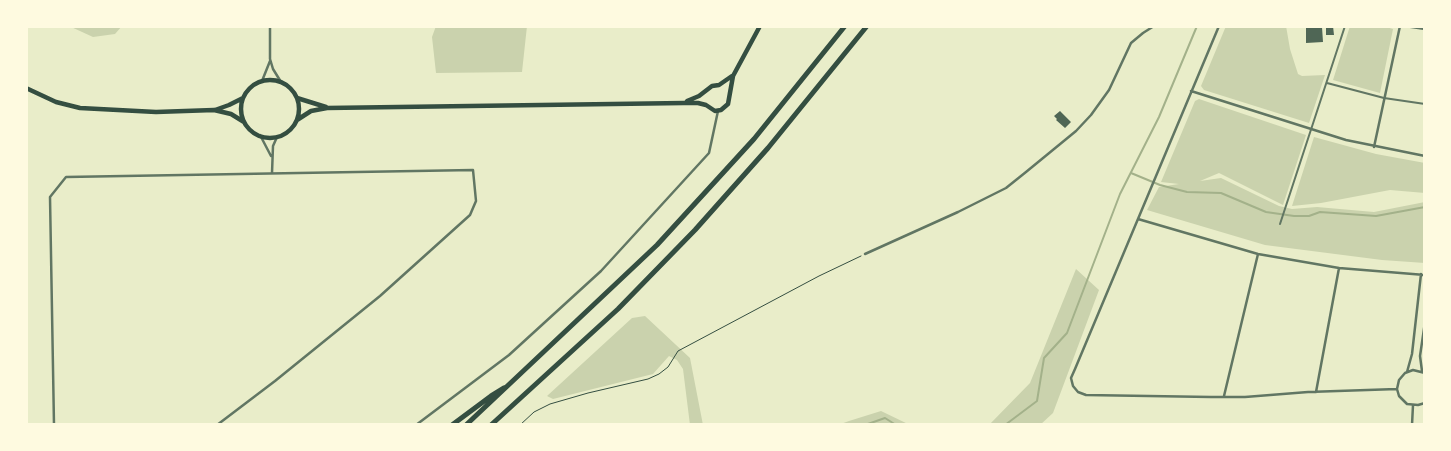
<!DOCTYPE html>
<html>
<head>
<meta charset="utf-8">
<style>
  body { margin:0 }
  #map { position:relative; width:1451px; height:451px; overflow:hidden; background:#e9edc9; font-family:"Space Grotesk",sans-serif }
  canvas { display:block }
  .frame { position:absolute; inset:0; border:28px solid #fefae0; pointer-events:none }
</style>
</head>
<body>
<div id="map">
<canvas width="1451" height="451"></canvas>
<div class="frame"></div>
</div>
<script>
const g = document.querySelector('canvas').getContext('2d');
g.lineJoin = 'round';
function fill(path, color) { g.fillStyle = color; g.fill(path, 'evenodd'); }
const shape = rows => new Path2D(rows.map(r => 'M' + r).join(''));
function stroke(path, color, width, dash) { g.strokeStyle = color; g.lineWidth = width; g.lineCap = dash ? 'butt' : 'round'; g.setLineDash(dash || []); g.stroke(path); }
fill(shape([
  [69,26,122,26,115,34,93,37],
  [436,26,527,26,522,72,436,73,432,37],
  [1226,26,1286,26,1290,49,1298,74,1302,76,1325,75,1309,123,1204,90,1201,86],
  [1350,26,1383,26,1393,29,1380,93,1333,80],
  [1199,99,1306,135,1283,205,1219,173,1200,181,1221,178,1279,206,1292,209,1317,207,1374,212,1425,202,1425,263,1382,260,1265,245,1147,210,1159,187,1179,184,1161,182,1195,101],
  [1314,137,1376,154,1425,163,1425,193,1390,190,1321,203,1292,206],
  [1076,269,1099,290,1053,413,1040,425,989,425,1030,383],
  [645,316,690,358,703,425,690,425,683,369,677,360,669,356,653,374,553,399,547,396,632,318],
  [881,411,910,425,838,425,849,421]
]), '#cad2ad');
stroke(shape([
  [1131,173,1160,185,1187,192,1221,193,1266,212,1294,216,1309,216,1320,212,1376,216,1425,207],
  [865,425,885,418,896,425],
  [1005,425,1037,401,1044,358,1067,333,1120,194,1159,117,1197,26]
]), '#a3b18a', 2);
fill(shape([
  [1306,26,1322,27,1323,42,1306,43],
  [1326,26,1333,26,1334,35,1326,35],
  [1060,111,1071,122,1065,128,1056,120,1057,119,1054,116]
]), '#4f6655');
stroke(shape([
  [520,425,534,412,550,404,588,393,648,379,659,374,668,367,678,351,819,276,861,256]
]), '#344e41', 1);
stroke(shape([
  [1327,83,1384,98,1425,104],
  [1280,224,1345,26]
]), '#617663', 2);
stroke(shape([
  [270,26,270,59,273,69,281,82],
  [1219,26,1075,369,1071,378,1073,386,1078,392,1086,395,1211,397,1245,397,1308,392,1397,389],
  [1405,26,1425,29],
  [262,81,270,61],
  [1191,91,1346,140,1425,156],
  [260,135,271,156],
  [1374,147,1400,26],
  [272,173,273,146,277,137],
  [1138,219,1258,254,1339,268,1425,275],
  [865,254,958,212,1006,188,1026,172,1076,131,1091,115,1109,90,1131,43,1143,33,1154,26],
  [1422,371,1420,356,1425,322],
  [1407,372,1412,354,1421,274],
  [1425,373,1413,370,1405,373,1399,380,1397,389,1399,396,1407,404,1418,405,1425,403],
  [1316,392,1339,268],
  [1224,396,1258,254],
  [54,425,50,197,66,177,473,170,476,201,470,215,380,296,275,381,217,425],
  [416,425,509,355,601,271,709,153,718,111],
  [1412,425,1413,405]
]), '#617663', 2.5);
stroke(shape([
  '241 109a29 29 0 1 1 58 0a29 29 0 1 1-58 0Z',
  [26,88,56,102,80,108,156,112,214,110,231,114,244,122],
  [297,98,326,107],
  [687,101,699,96,712,86,719,85,732,76],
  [215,110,229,105,243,98],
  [297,120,311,111,327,108,684,103,698,103,706,105,715,111,721,110,728,104,733,76,760,26]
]), '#344e41', 4.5);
stroke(shape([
  [452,425,491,396,504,388],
  [466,425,657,245,754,139,845,26],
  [491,425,618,309,695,230,768,148,867,26]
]), '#344e41', 5);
</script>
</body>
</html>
